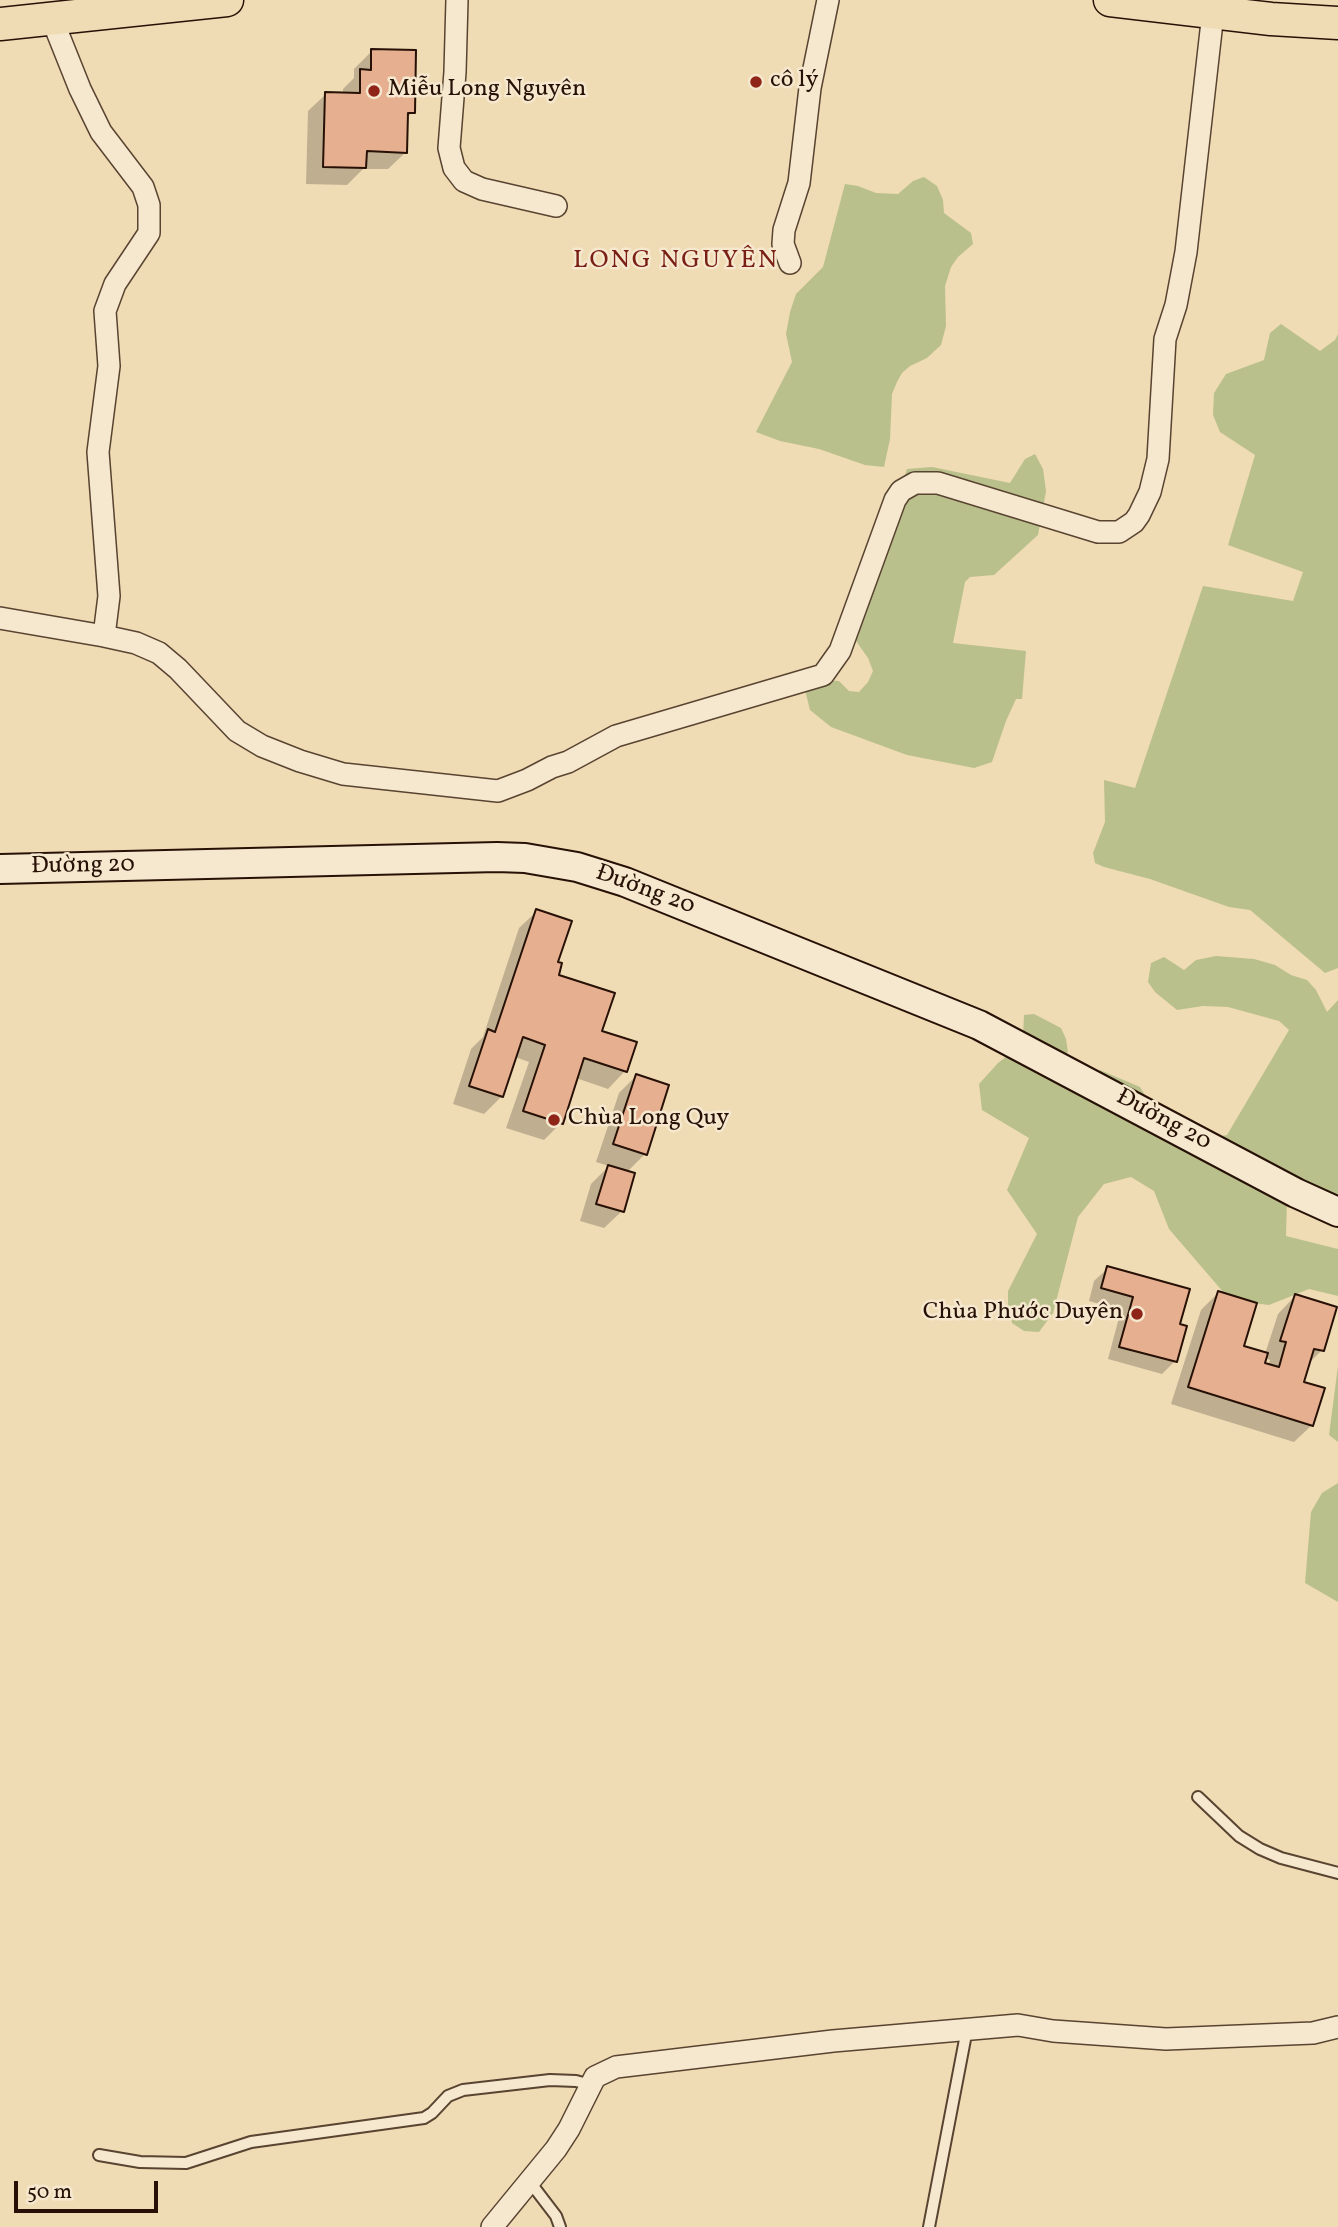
<!DOCTYPE html>
<html>
<head>
<meta charset="utf-8">
<style>
  body { margin:0 }
  #map { position:relative; width:1338px; height:2227px; overflow:hidden; background:#efdbb4; font-family:Vollkorn,serif }
  canvas { display:block }
  .scale { position:absolute; left:14px; top:2181px; width:144px; height:32px; box-sizing:border-box; border:4px solid #271005; border-top:0; padding-left:9px; font-size:21px; line-height:24px; white-space:nowrap; color:#271005; -webkit-text-stroke:5px #f5e8ce; paint-order:stroke }
</style>
</head>
<body>
<div id="map">
<canvas width="1338" height="2227"></canvas>
<div class="scale">50 m</div>
</div>
<script>
const g = document.querySelector('canvas').getContext('2d');
g.lineJoin = 'round';
function fill(path, color) { g.fillStyle = color; g.fill(path, 'evenodd'); }
const shape = rows => new Path2D(rows.map(r => 'M' + r).join(''));
function stroke(path, color, width, dash) { g.strokeStyle = color; g.lineWidth = width; g.lineCap = dash ? 'butt' : 'round'; g.setLineDash(dash || []); g.stroke(path); }
function write(font, color, halo, rows, align = 'center') {
  g.font = font + ' Vollkorn,serif'; g.lineWidth = 5; g.setLineDash([]); g.textBaseline = 'middle'; g.strokeStyle = halo; g.fillStyle = color; for (const [text, x, y, turn = 0] of rows) {
    g.save(); g.translate(x, y); g.rotate((+turn || 0) * Math.PI / 180); g.textAlign = isNaN(turn) ? turn : align; if (halo) g.strokeText(text, 0, 0); g.fillText(text, 0, 0); g.restore();
  }
}
fill(shape([
  [924,177,937,186,943,200,944,213,971,233,973,244,958,257,951,267,945,286,946,326,941,345,927,358,910,366,902,373,897,382,892,394,890,439,884,467,865,465,819,449,780,441,756,432,792,362,786,334,790,312,796,294,823,267,845,184,858,186,876,193,898,194,913,181],
  [1281,324,1320,351,1335,340,1338,334,1338,968,1325,973,1250,910,1229,907,1150,879,1104,867,1095,863,1093,853,1105,822,1104,780,1135,788,1203,586,1293,601,1303,572,1228,545,1255,455,1220,432,1213,415,1214,393,1226,374,1264,360,1270,333],
  [1035,454,1043,469,1046,491,1038,535,994,575,970,577,965,582,953,643,1026,651,1022,699,1016,699,1006,721,992,762,974,768,907,755,831,727,810,710,805,690,826,680,839,681,849,691,859,692,868,682,873,671,868,658,854,638,907,469,932,467,1010,483,1025,459],
  [1216,956,1254,959,1275,965,1291,975,1307,980,1316,990,1327,1012,1338,1000,1338,1203,1287,1197,1286,1236,1338,1249,1338,1296,1309,1289,1269,1305,1230,1300,1169,1229,1154,1191,1131,1177,1104,1184,1078,1217,1053,1313,1039,1332,1024,1331,1012,1323,1008,1305,1008,1291,1037,1234,1007,1190,1029,1138,982,1110,979,1084,998,1063,1011,1053,1023,1036,1024,1015,1034,1014,1061,1028,1066,1039,1068,1052,1059,1061,1061,1079,1066,1089,1074,1091,1083,1081,1100,1070,1140,1087,1150,1103,1204,1139,1227,1135,1289,1030,1279,1021,1228,1007,1203,1006,1177,1010,1155,992,1148,982,1151,963,1164,957,1184,970,1196,960],
  [1338,1366,1338,1442,1329,1435],
  [1338,1483,1338,1602,1305,1583,1311,1512,1322,1493]
]), '#bac08c');
fill(shape([
  [372,51,413,112,406,118,406,152,388,169,363,169,347,185,306,184,308,111,326,94,343,94,343,89,354,78,354,69],
  [537,911,556,963,557,976,600,1032,625,1071,608,1089,576,1078,561,1123,544,1140,506,1128,529,1062,515,1057,502,1096,484,1114,453,1104,471,1049,483,1037,519,928],
  [636,1076,645,1154,627,1172,622,1211,604,1228,580,1221,591,1184,609,1166,596,1162,619,1093],
  [1108,1268,1178,1325,1175,1361,1162,1374,1108,1359,1121,1310,1089,1301,1094,1281],
  [1218,1293,1242,1347,1265,1354,1278,1314,1295,1296,1322,1350,1307,1365,1302,1383,1312,1425,1294,1442,1171,1404,1201,1310],
  [1265,1358,1270,1360,1268,1366,1263,1364]
]), '#0003');
const building = shape([
  [371,49,416,50,415,113,408,113,407,153,367,151,366,168,323,167,325,92,360,93,360,69,371,70,371,49],
  [536,909,572,921,558,962,562,963,559,975,615,993,602,1031,637,1042,627,1072,584,1058,563,1124,523,1111,545,1045,523,1037,503,1097,469,1086,488,1029,495,1032,536,909],
  [636,1074,669,1085,647,1155,613,1144,636,1074],
  [608,1165,635,1173,624,1212,596,1204,608,1165],
  [1107,1266,1190,1289,1180,1324,1187,1326,1177,1362,1119,1347,1133,1297,1101,1288,1107,1266],
  [1218,1291,1257,1303,1244,1346,1268,1353,1265,1363,1279,1367,1286,1342,1280,1341,1295,1294,1337,1307,1324,1351,1314,1349,1304,1382,1325,1388,1313,1426,1188,1387,1218,1291]
]);
fill(building, '#e5af90');
stroke(building, '#271005', 2);
const lane = shape([
  [1198,1797,1239,1836,1260,1849,1281,1858,1338,1873],
  [99,2155,140,2162,186,2163,251,2142,424,2118,432,2113,448,2096,463,2090,550,2080,576,2081,591,2085],
  [530,2182,556,2216,560,2227],
  [929,2227,967,2029]
]);
const street = shape([
  [457,0,455,72,449,148,454,168,464,181,482,189,556,206],
  [52,19,80,89,101,132,143,187,149,205,149,233,115,284,105,311,109,366,98,452,109,596,104,636],
  [790,263,783,244,784,230,799,183,810,88,828,0],
  [0,618,104,636,136,643,159,653,178,669,237,731,262,746,300,761,343,774,498,791,527,780,552,767,568,762,616,736,823,675,840,651,895,500,901,491,915,483,938,483,1098,532,1119,532,1134,522,1139,515,1150,492,1158,459,1165,339,1176,305,1186,252,1213,13],
  [492,2227,556,2149,569,2129,595,2077,616,2067,833,2041,1018,2025,1053,2031,1166,2039,1313,2033,1338,2027]
]);
const secondary = shape([
  [0,869,497,857,525,858,577,867,625,882,979,1025,1296,1193,1338,1212]
]);
const primary = shape([
  [1110,0,1271,19,1338,23],
  [0,24,227,0]
]);
stroke(lane, '#594331', 14);
stroke(street, '#594331', 24);
stroke(secondary, '#271005', 32);
stroke(primary, '#271005', 35);
stroke(lane, '#f5e8ce', 10);
stroke(street, '#f5e8ce', 21);
stroke(secondary, '#f5e8ce', 28);
stroke(primary, '#efdbb4', 32);
for (const [x, y, r, color] of [
  [756,82,7,"#8f2418"],
  [374,91,7,"#8f2418"],
  [554,1120,7,"#8f2418"],
  [1137,1314,7,"#8f2418"]
]) { const dot = new Path2D(); dot.arc(x, y, r, 0, 2 * Math.PI); g.fillStyle = color; g.fill(dot); stroke(dot, '#f5e8ce', 2.5); }
write('24px', '#271005', '#f5e8ce', [
  ["cô lý",770,82],
  ["Miễu Long Nguyên",388,91],
  ["Chùa Long Quy",568,1120],
  ["Chùa Phước Duyên",1123,1314,"right"]
], 'left');
write('24px', '#271005', '#f5e8ce', [
  ["Đường 20",83,867,-1],
  ["Đường 20",645,891,20],
  ["Đường 20",1163,1121,28]
]);
g.letterSpacing = '2px';
write('26px', '#7a1f14', '#f5e8ce', [
  ["LONG NGUYÊN",676,262]
]);
g.letterSpacing = '0px';
</script>
</body>
</html>
